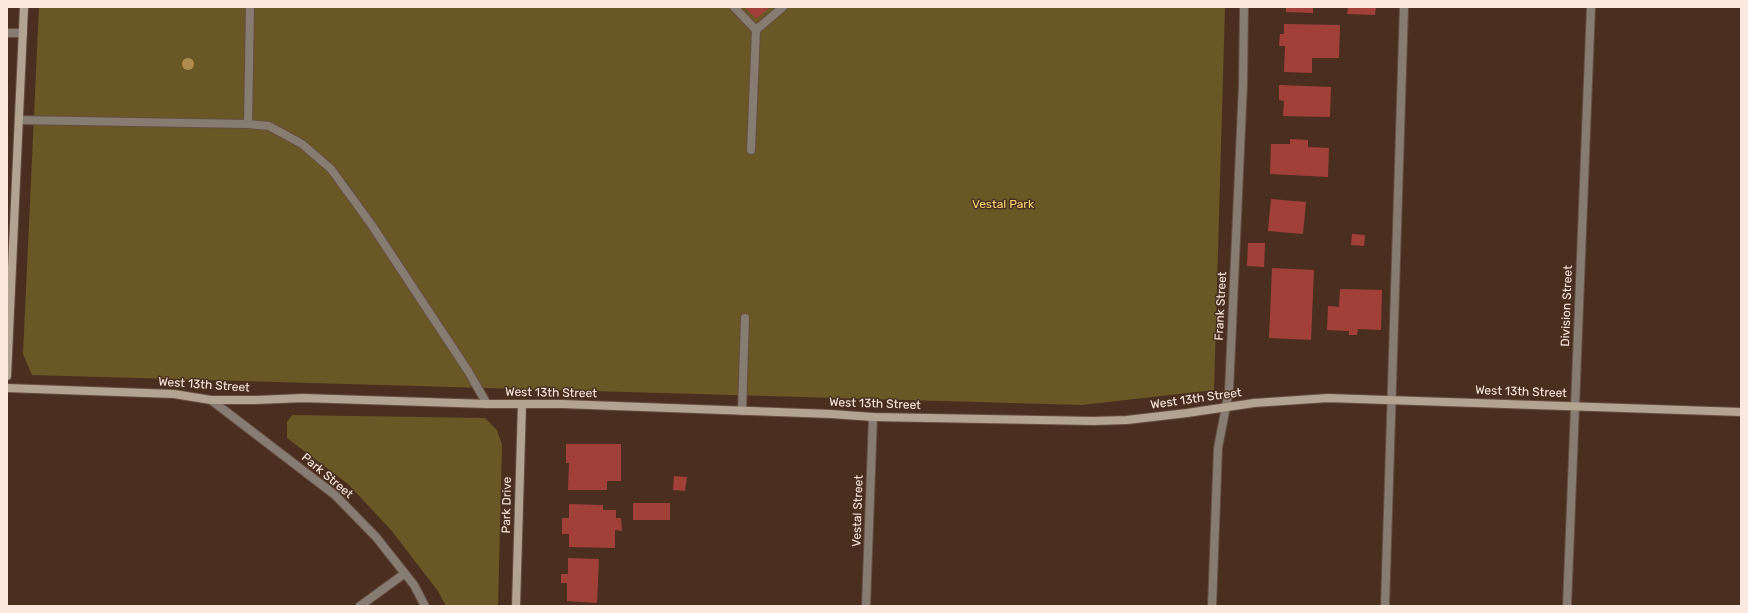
<!DOCTYPE html>
<html>
<head>
<meta charset="utf-8">
<style>
  body { margin:0 }
  #map { position:relative; width:1748px; height:613px; overflow:hidden; background:#4a2f21; font-family:Rubik,sans-serif }
  canvas { display:block }
  .frame { position:absolute; inset:0; border:8px solid #fbe9e0; pointer-events:none }
</style>
</head>
<body>
<div id="map">
<canvas width="1748" height="613"></canvas>
<div class="frame"></div>
</div>
<script>
const g = document.querySelector('canvas').getContext('2d');
g.lineJoin = 'round';
function fill(path, color) { g.fillStyle = color; g.fill(path, 'evenodd'); }
const shape = rows => new Path2D(rows.map(r => 'M' + r).join(''));
function stroke(path, color, width, dash) { g.strokeStyle = color; g.lineWidth = width; g.lineCap = dash ? 'butt' : 'round'; g.setLineDash(dash || []); g.stroke(path); }
function write(font, color, halo, rows, align = 'center') {
  g.font = font + ' Rubik,sans-serif'; g.lineWidth = 3; g.setLineDash([]); g.textBaseline = 'middle'; g.strokeStyle = halo; g.fillStyle = color; for (const [text, x, y, turn = 0] of rows) {
    g.save(); g.translate(x, y); g.rotate((+turn || 0) * Math.PI / 180); g.textAlign = isNaN(turn) ? turn : align; if (halo) g.strokeText(text, 0, 0); g.fillText(text, 0, 0); g.restore();
  }
}
fill(shape([
  [39,7,1225,7,1214,390,1082,405,32,375,23,354],
  [292,415,485,418,497,430,502,445,498,606,446,606,438,591,391,530,348,484,287,438,287,422]
]), '#695825');
fill(shape([
  [745,7,770,7,756,19],
  [1286,7,1313,7,1313,13,1286,12],
  [1348,7,1376,7,1375,15,1347,14],
  [1284,24,1340,25,1339,58,1312,58,1312,73,1284,72,1285,46,1279,46,1280,34,1284,34],
  [1279,85,1331,87,1330,117,1283,116,1284,101,1279,100],
  [1290,139,1308,140,1308,147,1329,148,1328,177,1270,174,1271,144,1290,144],
  [1271,199,1306,202,1303,234,1268,231],
  [1352,234,1365,235,1364,246,1351,245],
  [1248,243,1265,243,1264,267,1247,266],
  [1272,268,1314,270,1311,340,1269,338],
  [1340,289,1382,290,1381,330,1358,329,1357,335,1349,335,1349,331,1327,330,1328,306,1339,307],
  [566,444,621,444,621,481,607,481,607,490,568,490,569,463,566,463],
  [674,476,687,477,685,491,673,490],
  [633,503,670,503,670,520,633,520],
  [569,504,603,505,603,510,616,510,616,518,621,518,622,531,615,530,615,548,569,547,569,534,562,534,562,518,569,518],
  [568,558,599,559,597,603,567,601,567,583,561,583,561,574,568,574]
]), '#a14039');
const lane = shape([
  [734,7,756,30],
  [7,33,23,33],
  [19,120,248,124,269,126,302,144,331,169,371,224,468,371,487,404],
  [248,124,250,7],
  [751,150,756,30,783,7],
  [742,411,745,318],
  [1385,606,1404,7]
]);
const street = shape([
  [211,400,335,495,376,537,414,585,425,606],
  [360,606,404,574],
  [866,606,873,417],
  [1212,606,1218,448,1229,391,1243,85,1244,7],
  [1567,606,1591,7]
]);
const secondary = shape([
  [7,376,24,7],
  [7,388,174,394,211,400,256,400,303,398,487,404,562,404,831,414,873,417,1094,421,1127,420,1187,413,1254,403,1328,398,1741,412],
  [516,606,522,404]
]);
stroke(lane, '#664d40', 10);
stroke(street, '#664d40', 10);
stroke(secondary, '#664d40', 10);
stroke(lane, '#867c71', 8);
stroke(street, '#867c71', 8);
stroke(secondary, '#b3a391', 8);
g.fillStyle = '#ab8c4e';
for (const [x, y] of [
  [188,64]
]) { g.beginPath(); g.arc(x, y, 6, 0, 2 * Math.PI); g.fill(); }
write('12px', '#fbd872', '#4a2f21', [
  ["Vestal Park",1003,205]
]);
write('12px', '#fbe9e0', '#4a2f21', [
  ["Frank Street",1221,306,-87],
  ["Division Street",1567,306,-88],
  ["West 13th Street",204,385,4],
  ["West 13th Street",1521,392,2],
  ["West 13th Street",551,393,1],
  ["West 13th Street",1196,399,-8],
  ["West 13th Street",875,404,2],
  ["Park Street",327,476,40],
  ["Park Drive",507,505,-89],
  ["Vestal Street",858,511,-88]
]);
</script>
</body>
</html>
